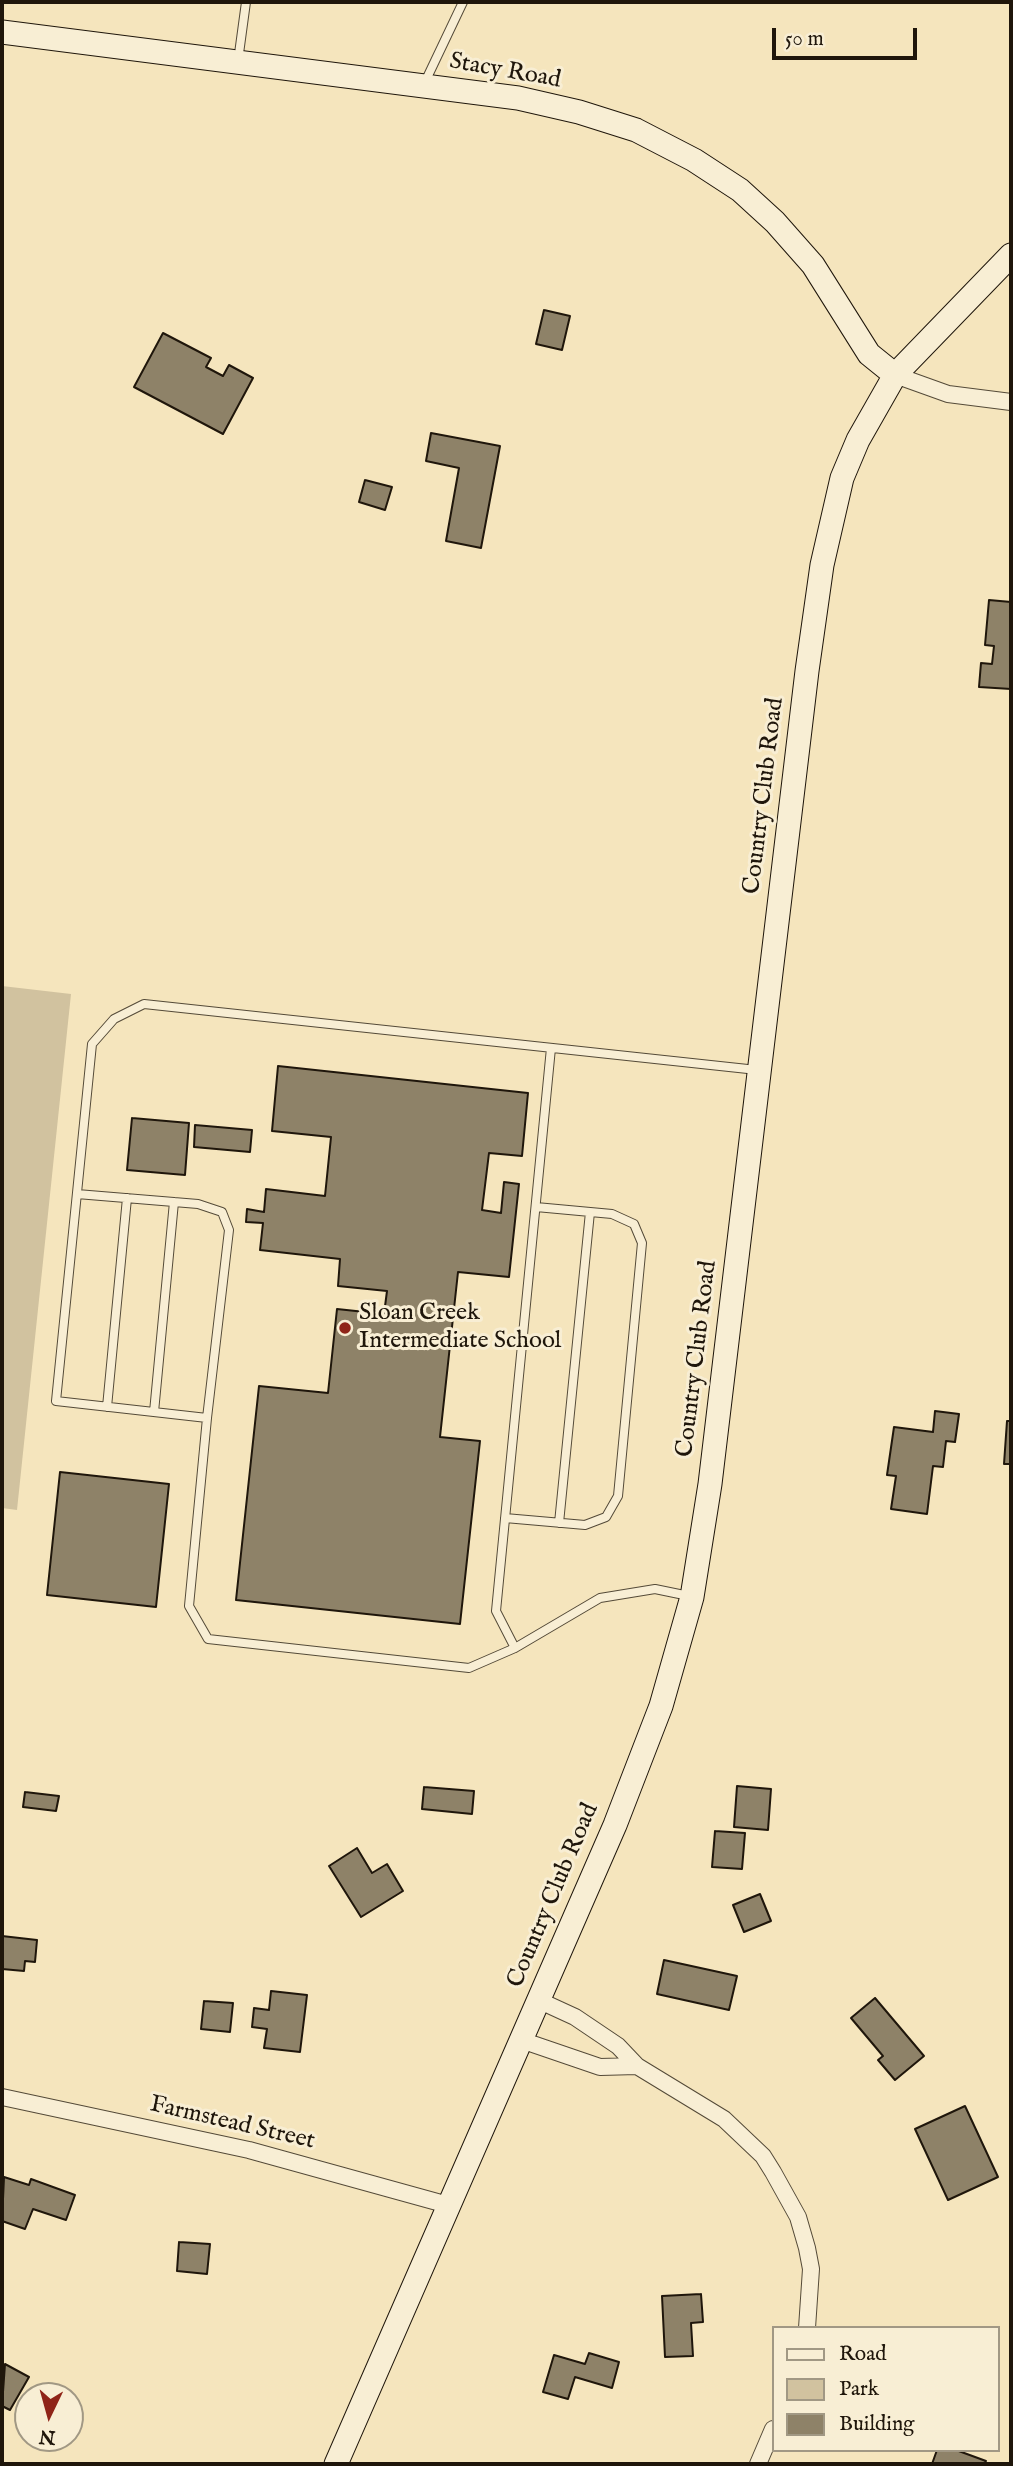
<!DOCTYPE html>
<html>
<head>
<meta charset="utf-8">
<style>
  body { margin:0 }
  #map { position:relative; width:1013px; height:2466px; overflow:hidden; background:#f5e5bd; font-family:"IM FELL English",serif }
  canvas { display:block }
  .frame { position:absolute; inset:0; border:4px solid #1f160b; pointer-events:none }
  .legend { position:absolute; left:772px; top:2326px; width:228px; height:126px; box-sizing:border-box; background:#f8eed4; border:2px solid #a19884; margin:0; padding:9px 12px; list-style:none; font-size:21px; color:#1f160b }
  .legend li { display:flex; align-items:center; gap:14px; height:35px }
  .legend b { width:35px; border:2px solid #a19884 }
  .north { position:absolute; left:14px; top:2382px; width:70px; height:70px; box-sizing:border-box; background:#f8eed4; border:2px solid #a19884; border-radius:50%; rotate:185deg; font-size:19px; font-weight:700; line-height:28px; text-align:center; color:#1f160b }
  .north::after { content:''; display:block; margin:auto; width:24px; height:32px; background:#8f2418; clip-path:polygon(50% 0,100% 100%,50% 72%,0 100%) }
  .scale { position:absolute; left:772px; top:28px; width:145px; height:32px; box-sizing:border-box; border:4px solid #1f160b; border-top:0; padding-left:9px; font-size:21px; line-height:24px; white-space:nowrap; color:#1f160b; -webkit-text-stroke:5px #f8eed4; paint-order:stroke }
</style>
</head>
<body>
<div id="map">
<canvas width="1013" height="2466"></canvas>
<div class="frame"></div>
<ul class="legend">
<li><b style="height:9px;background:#f8eed4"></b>Road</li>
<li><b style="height:19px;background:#d1c29f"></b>Park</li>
<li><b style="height:19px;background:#8e8268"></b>Building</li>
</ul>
<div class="north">N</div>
<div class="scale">50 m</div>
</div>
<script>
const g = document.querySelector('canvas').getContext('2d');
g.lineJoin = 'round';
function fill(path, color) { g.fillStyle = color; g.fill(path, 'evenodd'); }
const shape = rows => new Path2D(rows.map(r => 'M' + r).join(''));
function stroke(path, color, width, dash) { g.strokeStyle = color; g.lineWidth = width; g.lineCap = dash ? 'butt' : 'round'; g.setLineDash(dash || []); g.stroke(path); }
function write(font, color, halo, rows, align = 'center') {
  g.font = font + ' "IM FELL English",serif'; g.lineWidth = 6; g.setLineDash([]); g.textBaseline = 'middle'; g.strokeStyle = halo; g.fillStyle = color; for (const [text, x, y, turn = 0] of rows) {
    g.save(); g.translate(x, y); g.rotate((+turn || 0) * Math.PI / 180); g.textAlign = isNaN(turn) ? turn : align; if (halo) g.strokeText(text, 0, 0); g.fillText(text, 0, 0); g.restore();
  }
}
fill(shape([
  [2,986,71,994,17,1510,2,1508]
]), '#d1c29f');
const building = shape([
  [544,310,570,316,562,350,536,344,544,310],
  [163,333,211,358,206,367,223,376,229,365,253,378,223,434,134,387,163,333],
  [431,433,500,446,481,548,446,541,459,468,426,461,431,433],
  [365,480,392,487,385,510,359,502,365,480],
  [989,600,1011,602,1011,689,979,687,981,663,992,664,994,646,985,645,989,600],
  [278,1066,528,1093,522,1156,489,1153,482,1210,501,1213,504,1182,519,1184,509,1277,458,1272,440,1437,480,1441,460,1624,236,1600,259,1386,328,1393,337,1309,384,1314,387,1291,338,1286,340,1259,260,1250,263,1223,246,1222,247,1209,264,1212,266,1189,325,1196,331,1137,272,1131,278,1066],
  [132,1118,189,1123,185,1175,127,1170,132,1118],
  [195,1125,252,1130,250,1152,194,1147,195,1125],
  [935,1411,959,1414,955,1442,946,1441,943,1467,933,1466,927,1514,891,1509,896,1476,887,1475,894,1427,933,1432,935,1411],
  [1007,1421,1011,1421,1011,1464,1004,1464,1007,1421],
  [60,1472,169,1484,156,1607,47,1595,60,1472],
  [737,1786,771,1789,768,1830,734,1827,737,1786],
  [424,1787,474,1791,472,1814,422,1809,424,1787],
  [25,1792,59,1796,56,1811,23,1807,25,1792],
  [715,1831,745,1833,742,1869,712,1867,715,1831],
  [357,1848,372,1873,387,1864,403,1891,361,1917,329,1866,357,1848],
  [760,1894,771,1921,744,1932,733,1905,760,1894],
  [2,1936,37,1940,35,1962,25,1961,24,1971,2,1969,2,1936],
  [664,1960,737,1976,729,2010,657,1994,664,1960],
  [271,1991,307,1995,300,2052,264,2048,267,2029,252,2027,254,2008,269,2010,271,1991],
  [875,1998,924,2056,895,2080,878,2060,883,2056,851,2018,875,1998],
  [204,2001,233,2003,230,2032,201,2029,204,2001],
  [965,2106,998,2177,948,2200,915,2129,965,2106],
  [4,2177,29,2185,31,2179,75,2195,66,2220,33,2209,25,2229,2,2221,4,2177],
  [179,2242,210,2244,207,2274,177,2271,179,2242],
  [701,2294,703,2322,691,2323,693,2356,665,2357,662,2296,701,2294],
  [589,2353,619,2362,612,2388,575,2377,568,2399,543,2392,554,2355,585,2364,589,2353],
  [5,2364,29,2377,10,2410,2,2406,5,2364],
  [937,2450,956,2450,986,2461,984,2464,932,2464,937,2450]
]);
fill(building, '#8e8268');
stroke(building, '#1f160b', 2);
const lane = shape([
  [238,61,246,2],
  [425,82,463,2],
  [77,1194,198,1204,222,1212,229,1230,207,1418],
  [107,1407,127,1198],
  [154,1412,174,1202],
  [505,1518,585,1525,606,1517,618,1496,642,1243,634,1224,612,1214,536,1207],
  [559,1523,590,1212],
  [689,1596,655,1589,600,1598,515,1648,469,1668,208,1639,189,1606,207,1418,56,1401,92,1044,114,1019,144,1004,757,1070],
  [515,1648,496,1611,551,1048]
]);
const street = shape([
  [895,375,948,394,1011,402],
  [521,2040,600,2067,637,2066,618,2046,575,2017,538,2000],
  [637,2066,724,2119,763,2156,773,2172,798,2217,807,2248,811,2269,807,2328],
  [2,2097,249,2150,448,2205],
  [758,2464,773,2429]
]);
const secondary = shape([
  [2,32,518,98,579,112,636,130,694,160,740,190,775,222,813,265,869,354,895,375],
  [336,2464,615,1825,661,1706,692,1597,710,1484,807,671,822,565,842,478,858,440,895,375,1011,255]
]);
stroke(lane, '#544a38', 10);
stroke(street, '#544a38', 18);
stroke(secondary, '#1f160b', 25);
stroke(lane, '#f8eed4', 8);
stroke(street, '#f8eed4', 16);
stroke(secondary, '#f8eed4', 23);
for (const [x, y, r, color] of [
  [345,1328,7,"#8f2418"]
]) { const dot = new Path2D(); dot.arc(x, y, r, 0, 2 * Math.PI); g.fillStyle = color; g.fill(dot); stroke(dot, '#f8eed4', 2.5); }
write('24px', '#1f160b', '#f8eed4', [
  ["Stacy Road",505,72,10],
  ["Country Club Road",765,796,-83],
  ["Country Club Road",698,1359,-83],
  ["Country Club Road",554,1896,-67],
  ["Farmstead Street",232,2124,13]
]);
write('24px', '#1f160b', '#f8eed4', [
  ["Sloan Creek",359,1314],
  ["Intermediate School",359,1342]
], 'left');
</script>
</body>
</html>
